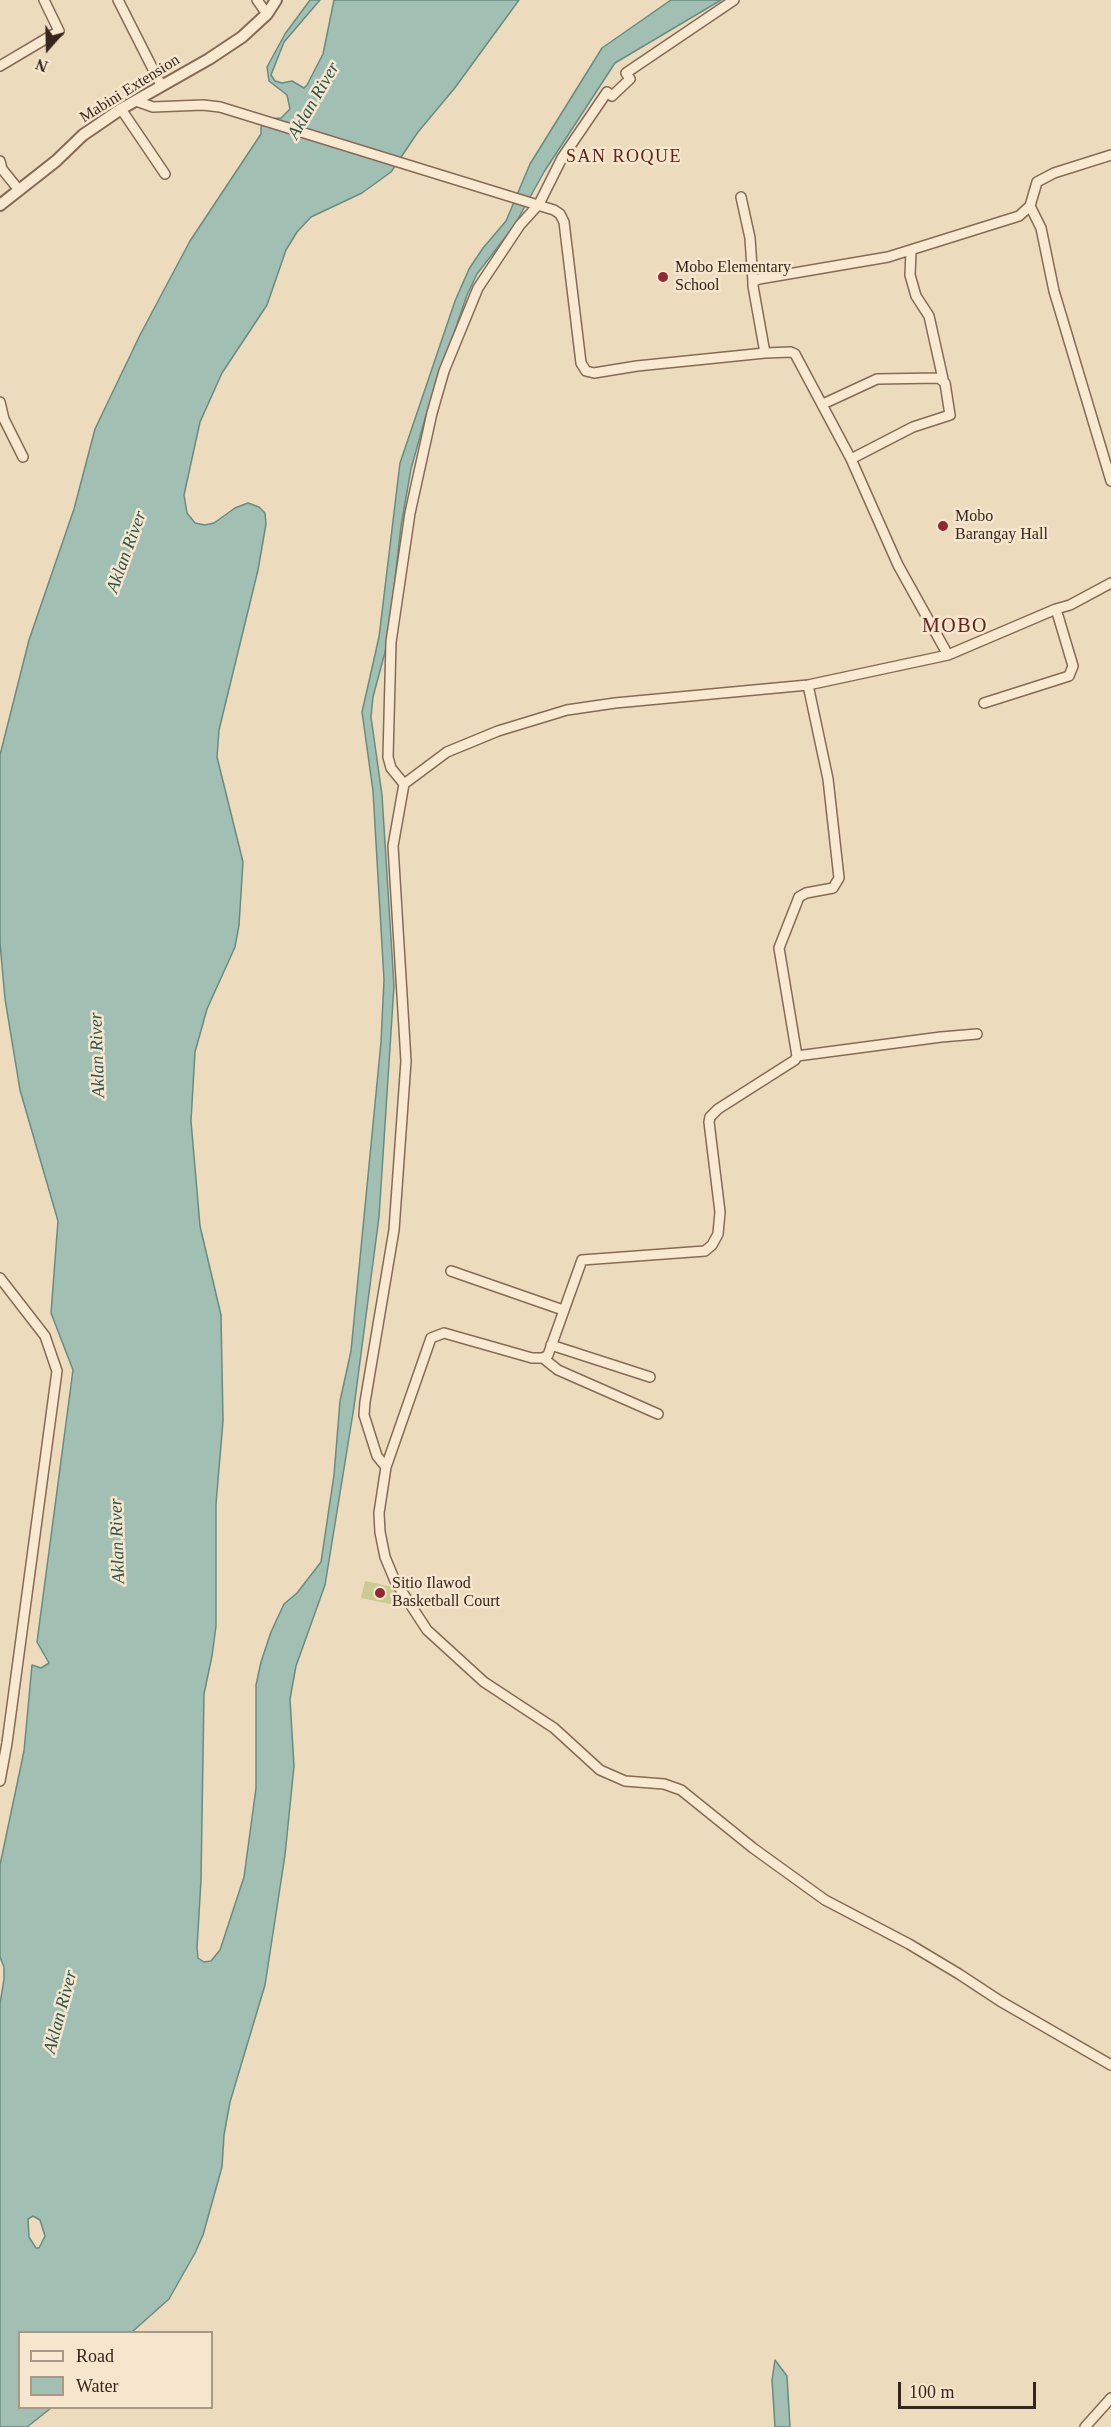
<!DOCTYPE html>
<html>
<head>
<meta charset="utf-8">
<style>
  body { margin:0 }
  #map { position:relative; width:1111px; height:2427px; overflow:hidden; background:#eddbbe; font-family:"Times New Roman",serif }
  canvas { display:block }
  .legend { position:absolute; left:18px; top:2331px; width:195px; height:78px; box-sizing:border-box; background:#f5e6cd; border:2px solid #a89986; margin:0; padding:8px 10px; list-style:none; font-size:18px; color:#35251c }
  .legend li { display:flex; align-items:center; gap:12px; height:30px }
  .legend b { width:30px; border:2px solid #a89986 }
  .north { position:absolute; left:18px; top:18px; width:60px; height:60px; -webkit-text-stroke:4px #f5e6cd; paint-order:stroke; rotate:200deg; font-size:16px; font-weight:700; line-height:24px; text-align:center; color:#35251c }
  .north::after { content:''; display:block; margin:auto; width:21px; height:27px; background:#35251c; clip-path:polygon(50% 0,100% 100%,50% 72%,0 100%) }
  .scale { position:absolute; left:898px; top:2382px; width:138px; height:27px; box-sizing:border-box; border:3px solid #35251c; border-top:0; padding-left:8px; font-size:18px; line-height:21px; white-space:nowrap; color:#35251c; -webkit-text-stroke:4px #f5e6cd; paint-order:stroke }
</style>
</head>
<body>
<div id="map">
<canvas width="1111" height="2427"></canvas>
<ul class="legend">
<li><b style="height:8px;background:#f9e9d1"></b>Road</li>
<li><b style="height:16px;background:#a1bfb3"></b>Water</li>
</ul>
<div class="north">N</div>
<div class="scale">100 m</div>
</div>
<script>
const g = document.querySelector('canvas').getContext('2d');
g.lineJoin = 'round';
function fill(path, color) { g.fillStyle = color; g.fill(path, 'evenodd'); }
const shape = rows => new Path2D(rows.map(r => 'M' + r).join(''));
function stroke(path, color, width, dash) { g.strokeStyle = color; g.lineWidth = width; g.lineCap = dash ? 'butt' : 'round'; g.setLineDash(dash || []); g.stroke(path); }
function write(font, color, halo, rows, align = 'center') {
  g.font = font + ' "Times New Roman",serif'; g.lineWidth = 5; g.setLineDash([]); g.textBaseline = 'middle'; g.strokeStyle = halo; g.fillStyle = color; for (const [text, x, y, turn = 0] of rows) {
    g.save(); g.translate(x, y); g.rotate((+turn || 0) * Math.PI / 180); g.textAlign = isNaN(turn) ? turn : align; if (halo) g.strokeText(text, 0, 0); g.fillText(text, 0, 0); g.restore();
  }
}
fill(shape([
  [365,1581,398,1588,395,1605,361,1598]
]), '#cacb92');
const water = shape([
  [310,0,320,0,284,42,271,75,275,81,282,83,292,81,304,88,307,85,323,54,334,0,519,0,454,89,418,132,391,172,362,193,311,217,297,232,286,250,267,305,222,373,200,422,184,495,187,513,195,523,205,525,214,523,235,508,248,503,259,507,265,513,266,524,258,570,219,730,217,757,243,862,239,925,235,947,207,1009,195,1052,191,1121,200,1226,221,1315,223,1421,216,1504,216,1626,212,1656,204,1694,201,1880,197,1948,198,1958,204,1962,211,1961,220,1950,244,1877,256,1788,256,1685,261,1662,271,1632,284,1604,297,1593,321,1562,334,1475,340,1401,351,1351,381,1042,384,980,373,791,362,712,379,637,400,463,455,301,469,269,483,248,506,221,530,164,602,48,671,0,721,0,615,63,544,172,514,226,477,274,467,295,426,415,411,469,401,526,388,641,373,697,371,717,382,795,394,986,379,1217,354,1407,325,1585,296,1666,290,1699,294,1766,285,1855,265,1985,230,2102,224,2135,222,2167,203,2235,195,2253,169,2299,132,2332,20,2332,20,2408,51,2408,27,2427,0,2427,0,2004,4,1979,4,1967,0,1957,0,1865,24,1751,32,1665,41,1668,49,1663,37,1642,73,1370,51,1313,58,1221,20,1090,5,999,0,943,0,755,29,640,74,509,95,429,140,335,190,241,261,134,261,127,268,119,281,118,290,109,287,95,269,81,267,67,285,34,310,0],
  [33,2216,40,2220,45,2236,39,2248,36,2248,29,2237,28,2219,33,2216],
  [775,2360,787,2376,790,2427,775,2427,772,2380,775,2360]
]);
fill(water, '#a1bfb3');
stroke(water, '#698c80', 1.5);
const minor = shape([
  [118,0,161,85],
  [257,0,267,14],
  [0,66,59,31,44,0],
  [136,101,153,107,203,105,220,107,554,210,560,214,564,222,581,363,586,371,594,373,637,366,765,353,791,352,795,354,851,459,898,565,948,655],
  [121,109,165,174],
  [0,161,2,169,19,190],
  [741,197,750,238,753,282],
  [1030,206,1041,228,1054,291,1111,481],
  [911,251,910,275,916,296,929,316,943,379],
  [765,353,753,286,753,282,759,279,888,257,1019,216,1030,206,1037,182,1054,173,1111,155],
  [0,402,4,419,23,457],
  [823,404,877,379,939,378,945,383,950,415,913,427,851,459],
  [808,685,828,779,839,878,833,888,806,893,799,897,779,948,797,1056,795,1060,718,1109,710,1117,709,1122,720,1212,718,1234,712,1245,705,1251,582,1260,548,1355,543,1358,532,1358,444,1333,431,1338,386,1467,379,1513,380,1532,385,1557,395,1581,427,1630,484,1682,554,1728,600,1770,625,1781,664,1784,681,1790,753,1848,825,1900,909,1944,959,1974,1000,2001,1111,2065],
  [984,703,1069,676,1073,666,1056,609],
  [404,784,391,768,388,757,391,642,410,513,432,413,444,371,478,288,520,225,539,204,562,158,607,92,612,96,630,79,626,73,734,0],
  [797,1056,941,1037,977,1034],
  [451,1271,563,1310],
  [0,1278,45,1336,57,1371,7,1743,0,1781],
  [551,1345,650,1377],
  [543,1358,558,1370,658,1414],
  [386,1467,377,1456,364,1415,365,1402,394,1230,406,1061,393,846,404,784,447,752,498,731,567,710,615,703,808,685,948,655,1056,609,1070,605,1111,583],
  [1085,2427,1111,2398]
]);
const tertiary = shape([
  [0,205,56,161,83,135,121,109,209,59,242,37,267,14,276,0]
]);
stroke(minor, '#856b57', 12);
stroke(tertiary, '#856b57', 14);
stroke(minor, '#f9e9d1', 9);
stroke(tertiary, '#f9e9d1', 10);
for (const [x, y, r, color] of [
  [663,277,6,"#942732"],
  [943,526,6,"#942732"],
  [380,1593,6,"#942732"]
]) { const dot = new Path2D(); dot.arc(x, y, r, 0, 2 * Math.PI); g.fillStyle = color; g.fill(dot); stroke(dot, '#f5e6cd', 2); }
write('16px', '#35251c', '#f5e6cd', [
  ["Mabini Extension",130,89,-32]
]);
write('16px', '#35251c', '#f5e6cd', [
  ["Mobo Elementary",675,268],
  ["School",675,286],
  ["Mobo",955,517],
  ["Barangay Hall",955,535],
  ["Sitio Ilawod",392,1584],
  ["Basketball Court",392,1602]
], 'left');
write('italic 18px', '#2b554e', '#f5e6cd', [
  ["Aklan River",314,101,-60],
  ["Aklan River",127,552,-70],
  ["Aklan River",98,1055,-92],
  ["Aklan River",118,1541,-92],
  ["Aklan River",61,2012,-75]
]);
g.letterSpacing = '1.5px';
write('18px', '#61231b', '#f5e6cd', [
  ["SAN ROQUE",624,157]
]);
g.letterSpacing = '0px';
g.letterSpacing = '1.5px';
write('20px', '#61231b', '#f5e6cd', [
  ["MOBO",955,627]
]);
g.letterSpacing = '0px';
</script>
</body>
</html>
